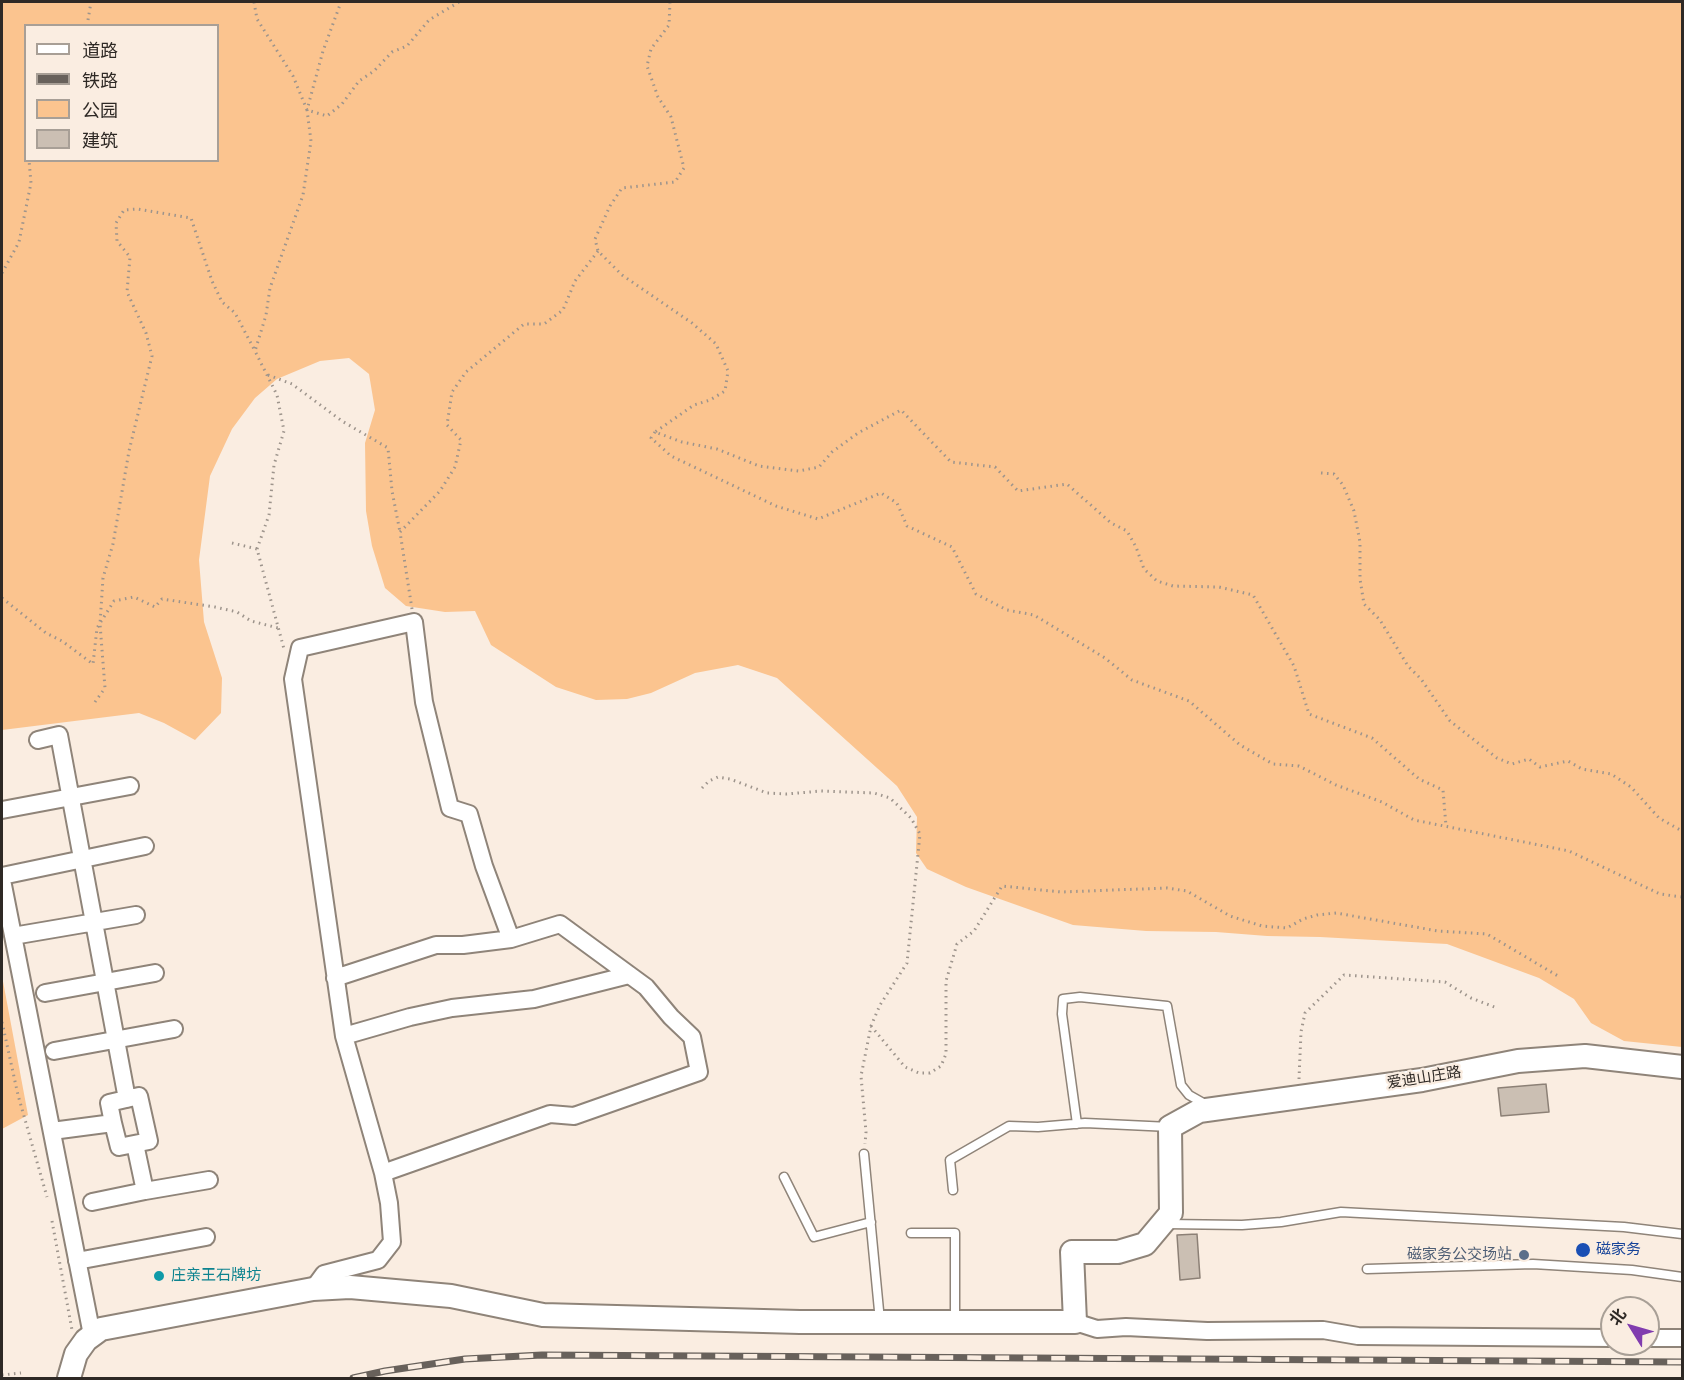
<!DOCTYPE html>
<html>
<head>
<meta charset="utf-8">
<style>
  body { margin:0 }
  #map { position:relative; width:1684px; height:1380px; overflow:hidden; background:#faede1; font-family:"Noto Serif","Noto Sans SC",serif }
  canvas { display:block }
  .frame { position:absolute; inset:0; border:3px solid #2e2925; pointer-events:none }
  .legend { position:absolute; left:24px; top:24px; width:195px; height:138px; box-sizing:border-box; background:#faede1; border:2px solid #a89f96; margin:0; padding:8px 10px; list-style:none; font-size:18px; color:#2e2925 }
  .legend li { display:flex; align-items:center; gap:12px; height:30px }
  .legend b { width:30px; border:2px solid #a89f96 }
  .north { position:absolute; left:1600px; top:1296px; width:60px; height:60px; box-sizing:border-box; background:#faede1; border:2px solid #a89f96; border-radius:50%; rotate:307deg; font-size:16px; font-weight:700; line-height:24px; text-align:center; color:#2e2925 }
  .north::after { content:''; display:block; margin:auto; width:21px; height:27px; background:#813caf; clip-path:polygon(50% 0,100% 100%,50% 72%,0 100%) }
</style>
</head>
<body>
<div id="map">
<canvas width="1684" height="1380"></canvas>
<div class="frame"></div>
<ul class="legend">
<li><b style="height:8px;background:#fff"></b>道路</li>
<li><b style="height:8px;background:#68615b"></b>铁路</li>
<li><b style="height:16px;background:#fbc48f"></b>公园</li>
<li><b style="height:16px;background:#cbbfb3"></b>建筑</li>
</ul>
<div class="north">北</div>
</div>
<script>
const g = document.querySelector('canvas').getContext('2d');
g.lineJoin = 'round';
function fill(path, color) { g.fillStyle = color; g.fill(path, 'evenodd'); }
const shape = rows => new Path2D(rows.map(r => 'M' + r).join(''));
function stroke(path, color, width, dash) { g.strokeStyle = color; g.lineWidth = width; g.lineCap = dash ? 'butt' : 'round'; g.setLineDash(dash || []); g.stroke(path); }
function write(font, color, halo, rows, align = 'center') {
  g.font = font + ' "Noto Serif","Noto Sans SC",serif'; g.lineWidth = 4.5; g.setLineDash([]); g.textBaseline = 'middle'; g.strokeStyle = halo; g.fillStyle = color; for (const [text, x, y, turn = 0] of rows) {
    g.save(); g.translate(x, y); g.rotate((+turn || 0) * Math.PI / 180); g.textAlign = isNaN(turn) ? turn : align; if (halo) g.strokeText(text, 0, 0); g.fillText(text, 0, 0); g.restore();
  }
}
fill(shape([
  [2,2,1682,2,1682,1047,1624,1041,1591,1023,1574,999,1539,978,1447,944,1320,937,1267,936,1216,932,1146,931,1073,925,966,887,927,869,916,853,917,817,897,786,777,678,738,665,695,673,651,693,627,699,596,700,556,687,491,645,475,611,445,612,406,606,385,588,372,546,366,511,365,443,375,410,369,374,349,358,320,361,277,379,255,398,232,429,210,476,199,560,204,622,222,678,221,713,195,740,164,723,139,713,2,730],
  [26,26,218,26,218,160,26,160],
  [2,976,28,1115,2,1129]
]), '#fbc48f');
const building = shape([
  [1546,1084,1549,1112,1501,1116,1498,1088,1546,1084],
  [1197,1234,1200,1278,1180,1280,1177,1235,1197,1234]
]);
fill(building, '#cbbfb3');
stroke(building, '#8c8076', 1.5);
const lane = shape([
  [1077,1124,1062,1014,1063,999,1080,997,1167,1006,1181,1085,1189,1095,1205,1104],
  [864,1154,880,1321],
  [784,1177,814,1237,871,1222],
  [953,1190,950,1160,1009,1126,1038,1127,1085,1123,1170,1127],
  [1166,1224,1242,1225,1281,1222,1341,1212,1624,1227,1682,1234],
  [911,1233,955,1233,955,1321],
  [1367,1269,1533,1264,1632,1270,1682,1277]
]);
const street = shape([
  [38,740,59,735,127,1099],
  [2,810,130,786],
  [2,876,145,846],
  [2,880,92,1335],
  [13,936,136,915],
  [335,978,436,945,463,945,511,939],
  [45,993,155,973],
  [344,1036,410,1017,452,1008,534,999,629,975],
  [54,1051,174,1029],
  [52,1131,113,1123,109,1103,139,1096,149,1141,119,1147,113,1123],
  [145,1191,209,1180],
  [92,1202,145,1191,135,1144],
  [77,1261,206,1237],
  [313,1289,324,1274,378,1260,392,1242,389,1203,383,1173,344,1036,293,679,300,648,414,622,424,702,450,808,469,814,484,866,511,939,560,924,646,987,671,1017,692,1037,699,1072,574,1116,550,1114,383,1173],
  [1075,1322,1097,1329,1126,1327,1207,1331,1323,1330,1358,1336,1612,1338],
  [1648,1338,1682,1338]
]);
const secondary = shape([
  [69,1378,76,1354,86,1340,101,1329,313,1289,350,1287,451,1296,543,1315,800,1322,1075,1322,1072,1252,1118,1252,1145,1244,1171,1213,1170,1127,1199,1111,1422,1080,1518,1061,1585,1056,1682,1067]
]);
stroke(lane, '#8f8479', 11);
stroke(street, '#8f8479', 20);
stroke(secondary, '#8f8479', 26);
stroke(shape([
  [254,2,257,19,293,76,307,110,327,116,342,104,359,81,374,71,392,52,407,46,429,20,459,2],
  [670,2,669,25,651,49,647,66,658,97,671,117,684,168,675,182,622,188,610,206,595,239,598,251,622,275,692,323,716,344,728,371,725,391,710,400,694,405,655,432,682,442,717,449,759,466,799,471,819,467,832,452,858,433,901,410,951,462,995,467,1018,491,1067,484,1111,523,1127,531,1136,547,1144,569,1157,581,1173,586,1219,587,1253,595,1294,666,1309,714,1372,738,1419,779,1443,790,1446,826],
  [87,26,91,2],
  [2,273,19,242,31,183,29,160],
  [268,375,292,384,342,421,388,448,392,491,400,532],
  [655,432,651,438,671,456,776,506,818,519,881,493,897,503,907,526,952,547,976,594,1007,610,1034,615,1105,658,1132,680,1189,701,1240,745,1273,764,1299,766,1336,785,1382,802,1414,820,1569,851,1660,894,1682,897],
  [1321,473,1334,474,1343,485,1354,511,1360,542,1360,579,1364,604,1380,620,1408,666,1421,679,1450,721,1497,758,1512,764,1529,759,1540,767,1568,761,1582,769,1611,774,1631,787,1659,818,1682,831],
  [232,543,257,549,284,649],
  [257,549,269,515,274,465,284,431,277,395,255,351,266,315,270,288,303,195,311,141,307,110,323,51,341,2],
  [2,598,46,633,62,641,93,664,97,628,114,601,134,597,155,607,162,599,215,607,237,612,251,621,278,628],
  [412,609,400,532,440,491,455,467,461,440,447,425,452,392,466,372,524,324,544,324,563,310,575,281,598,251],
  [95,702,105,688,100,624,103,578,113,544,129,451,152,356,146,333,127,292,130,257,117,241,116,223,124,210,138,209,191,218,212,281,222,302,235,313,255,351],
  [702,788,709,781,718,777,730,779,767,793,787,794,821,791,874,793,890,798,911,818,920,834,907,963,880,1005,871,1026,861,1076,866,1132,865,1144],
  [2,1022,18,1095,47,1197],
  [871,1026,905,1067,919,1073,930,1073,941,1066,946,1054,946,981,957,944,974,931,1002,886,1061,892,1167,888,1187,891,1230,916,1262,926,1287,928,1303,919,1317,915,1336,913,1438,931,1487,934,1558,976],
  [1299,1079,1301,1032,1305,1013,1344,975,1445,982,1471,998,1497,1008],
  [52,1221,72,1330],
  [2,1375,21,1373]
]), '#9d948c', 3, [1.5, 4.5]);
stroke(lane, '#fff', 8);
stroke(street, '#fff', 16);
stroke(secondary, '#fff', 22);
const rail = shape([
  [353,1378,385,1371,465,1359,542,1355,1682,1362]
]);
stroke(rail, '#68615b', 7);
stroke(rail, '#faede1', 4.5, [14]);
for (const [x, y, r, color] of [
  [1583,1250,8,"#1a4fb4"],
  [1524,1255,6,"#5c6f8a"],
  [159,1276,6,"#0f9aa8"]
]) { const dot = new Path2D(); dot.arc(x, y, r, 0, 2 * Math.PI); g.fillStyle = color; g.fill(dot); stroke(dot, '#faede1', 2); }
write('15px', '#2e2925', '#faede1', [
  ["爱迪山庄路",1424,1078,-9]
]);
write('15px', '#164399', '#faede1', [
  ["磁家务",1596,1250]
], 'left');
write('15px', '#4e5e75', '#faede1', [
  ["磁家务公交场站",1512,1255]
], 'right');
write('15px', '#0d838f', '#faede1', [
  ["庄亲王石牌坊",171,1276]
], 'left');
</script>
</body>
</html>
